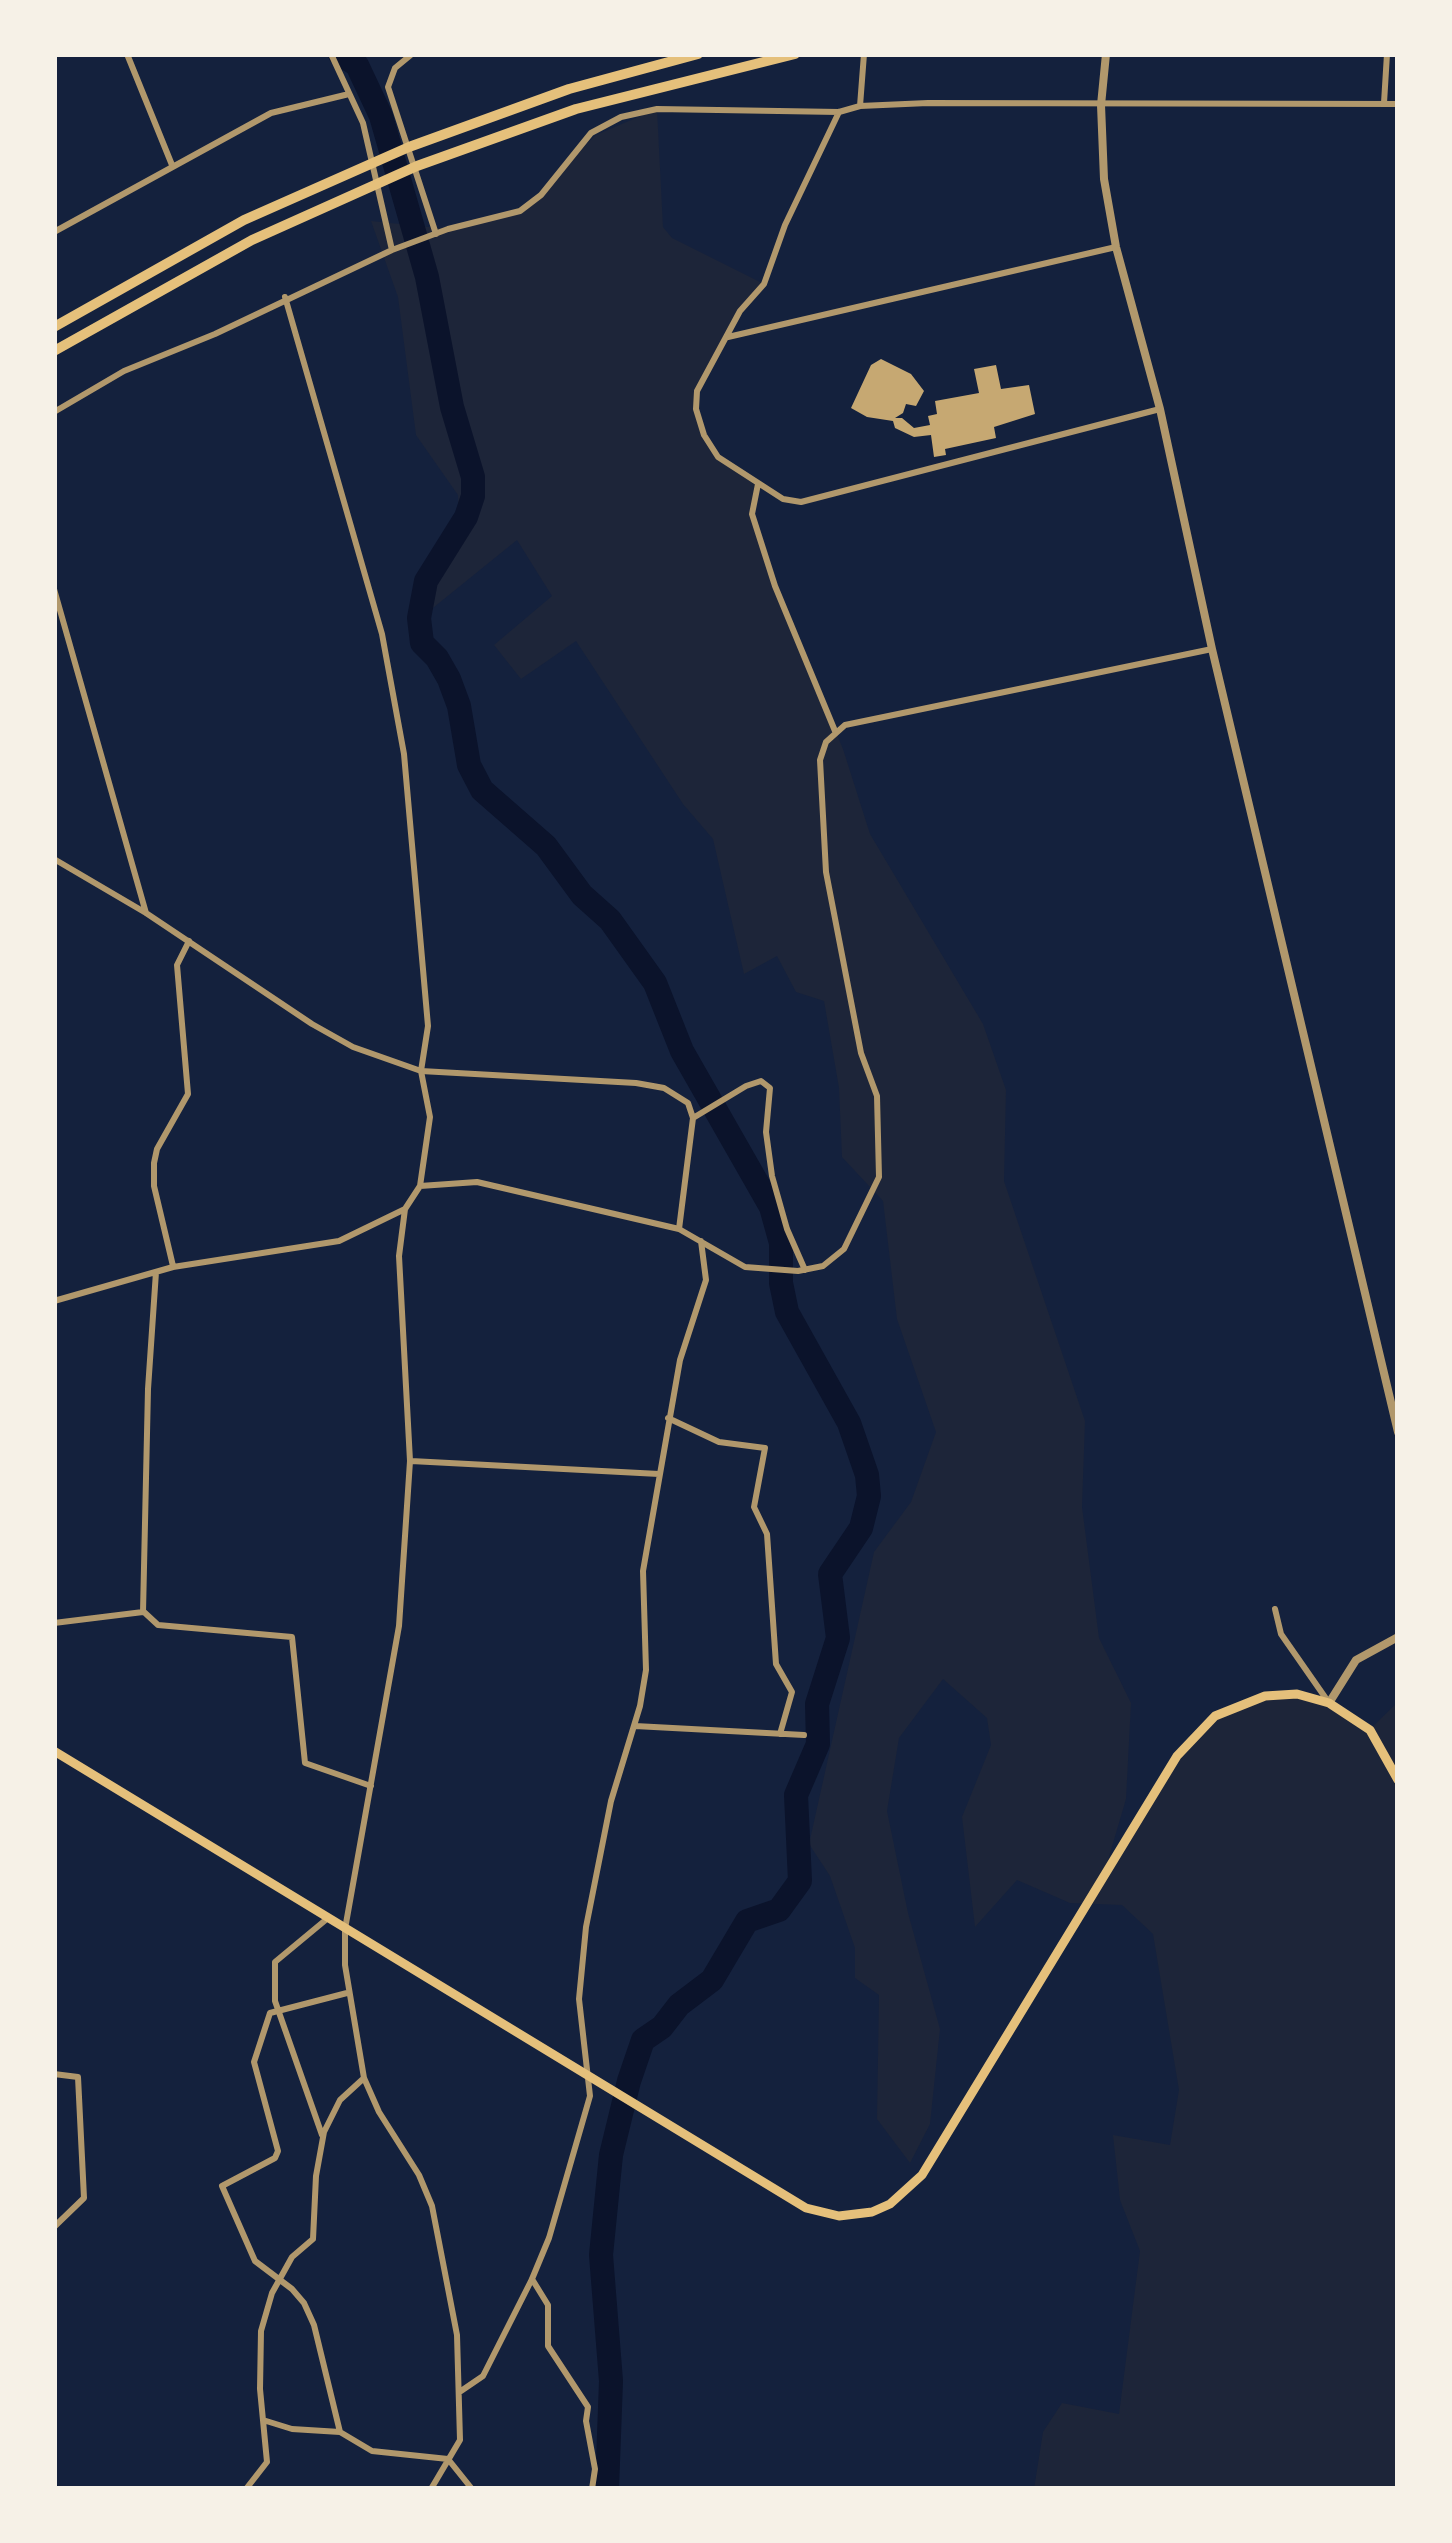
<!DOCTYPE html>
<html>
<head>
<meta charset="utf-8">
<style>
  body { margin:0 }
  #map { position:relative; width:1452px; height:2543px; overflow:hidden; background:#14213d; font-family:Literata,serif }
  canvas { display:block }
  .frame { position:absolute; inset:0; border:57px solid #f6f1e7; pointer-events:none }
</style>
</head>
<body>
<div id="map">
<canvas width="1452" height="2543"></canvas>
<div class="frame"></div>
</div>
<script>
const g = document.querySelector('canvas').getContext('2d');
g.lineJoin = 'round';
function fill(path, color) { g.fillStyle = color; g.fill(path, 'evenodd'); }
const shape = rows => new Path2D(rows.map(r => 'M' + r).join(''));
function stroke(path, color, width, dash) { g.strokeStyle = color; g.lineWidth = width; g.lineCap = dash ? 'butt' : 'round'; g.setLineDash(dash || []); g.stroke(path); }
fill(shape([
  [657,109,663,227,672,238,764,284,740,311,697,391,696,409,704,435,718,457,758,484,752,514,775,586,843,749,870,834,983,1024,1006,1090,1004,1181,1085,1421,1082,1507,1099,1638,1131,1703,1126,1799,1106,1867,1177,1756,1215,1716,1241,1703,1297,1694,1329,1703,1370,1729,1398,1702,1398,2489,1034,2489,1043,2432,1062,2403,1119,2414,1140,2251,1120,2200,1113,2135,1170,2145,1179,2090,1153,1934,1122,1905,1070,1903,1017,1880,975,1927,962,1817,991,1745,987,1718,943,1679,899,1738,887,1811,908,1913,940,2029,930,2124,910,2163,877,2119,879,1995,855,1978,855,1948,830,1876,809,1844,874,1552,911,1502,936,1432,897,1319,883,1201,842,1157,839,1088,824,1001,796,992,777,956,744,974,713,839,683,804,576,641,521,679,494,645,552,596,517,540,423,616,429,587,459,520,458,495,416,435,398,297,371,221,448,229,520,211,541,195,563,166,596,135]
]), '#1d2539');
stroke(shape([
  [340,54,357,65,381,116,427,277,452,407,473,477,473,496,466,517,426,581,419,618,422,643,437,658,449,679,459,706,469,765,482,790,546,846,582,895,610,920,655,983,682,1051,771,1207,781,1243,781,1283,787,1312,849,1423,867,1475,869,1496,861,1528,830,1574,838,1638,817,1704,818,1744,796,1795,800,1881,779,1910,747,1921,712,1980,679,2005,662,2027,643,2040,629,2081,611,2155,601,2255,611,2381,607,2489]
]), '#0b132b', 24);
fill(shape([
  [881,359,911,374,924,391,916,406,906,404,903,413,895,418,902,418,914,428,930,425,928,416,937,414,935,401,979,393,974,369,996,365,1001,389,1029,385,1035,414,994,427,996,438,945,449,946,455,934,457,931,435,914,437,895,428,893,421,867,417,851,408,871,365]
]), '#c6a872');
stroke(shape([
  [127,54,172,165],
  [331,54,363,123,392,250],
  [412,54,395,68,388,87,436,234],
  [1384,103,1387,54],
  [860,106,864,54],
  [839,112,785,225,764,284,740,311,697,391,696,409,704,435,718,457,783,499,801,502,1160,409],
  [54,232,271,113,349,94],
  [285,297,382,634,404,754,428,1026,421,1071,430,1117,420,1186,405,1209,399,1256,410,1461,399,1626,345,1929,345,1965,364,2078,379,2112,419,2175,432,2206,457,2335,460,2440,431,2489],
  [728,337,1116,247],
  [54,412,124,371,215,334,392,250,448,229,520,211,541,195,591,133,621,117,657,109,839,112,860,106,928,103,1398,104],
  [758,484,752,514,775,586,835,731],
  [54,589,146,913],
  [54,859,146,913,312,1024,353,1047,421,1071,636,1083,664,1088,688,1103,693,1118,679,1229],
  [693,1118,746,1086,761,1081,770,1088,766,1132,772,1176,787,1229,805,1270],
  [420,1186,477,1182,679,1229,745,1267,798,1271,823,1266,844,1249,879,1177,877,1096,861,1053,826,872,820,760,826,742,845,725,1212,649],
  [173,1266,154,1186,154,1163,157,1149,188,1094,177,965,189,941],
  [54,1301,173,1267,339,1241,405,1209],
  [668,1418,719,1442,765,1448,754,1507,767,1534,776,1664,792,1692,780,1734],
  [411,1461,659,1474],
  [1275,1609,1281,1634,1327,1700],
  [144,1612,158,1625,292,1637,305,1763,371,1786],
  [54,1623,143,1612,148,1389,156,1272],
  [635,1726,804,1735],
  [54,2074,78,2077,84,2198,54,2227],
  [322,2135,275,2001,275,1962,328,1918],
  [532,2279,548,2305,548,2346,588,2407,586,2421,595,2469,592,2489],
  [461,2391,483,2376,532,2279,549,2238,590,2096,579,1999,586,1927,611,1801,640,1706,646,1670,643,1571,680,1360,706,1280,701,1241],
  [263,2420,292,2429,340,2432,372,2451,448,2459,472,2489],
  [340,2432,314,2325,304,2303,292,2289,255,2261,222,2186,275,2158,278,2151,254,2062,270,2013,347,1993],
  [246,2489,267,2462,260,2389,261,2331,272,2293,292,2257,313,2239,316,2176,324,2132,340,2100,364,2078]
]), '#b1986c', 6);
stroke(shape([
  [1106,54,1101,105,1104,179,1116,247,1160,409,1212,649,1398,1432],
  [1329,1703,1356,1660,1398,1637]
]), '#b1986c', 8);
stroke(shape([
  [54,1751,806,2208,839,2216,872,2212,890,2204,922,2175,1177,1756,1215,1716,1265,1696,1297,1694,1329,1703,1370,1730,1398,1780]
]), '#e5c07b', 9);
stroke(shape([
  [54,327,244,220,409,147,569,89,698,54],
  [54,351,252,240,417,166,576,109,795,54]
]), '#e5c07b', 10);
</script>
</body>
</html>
